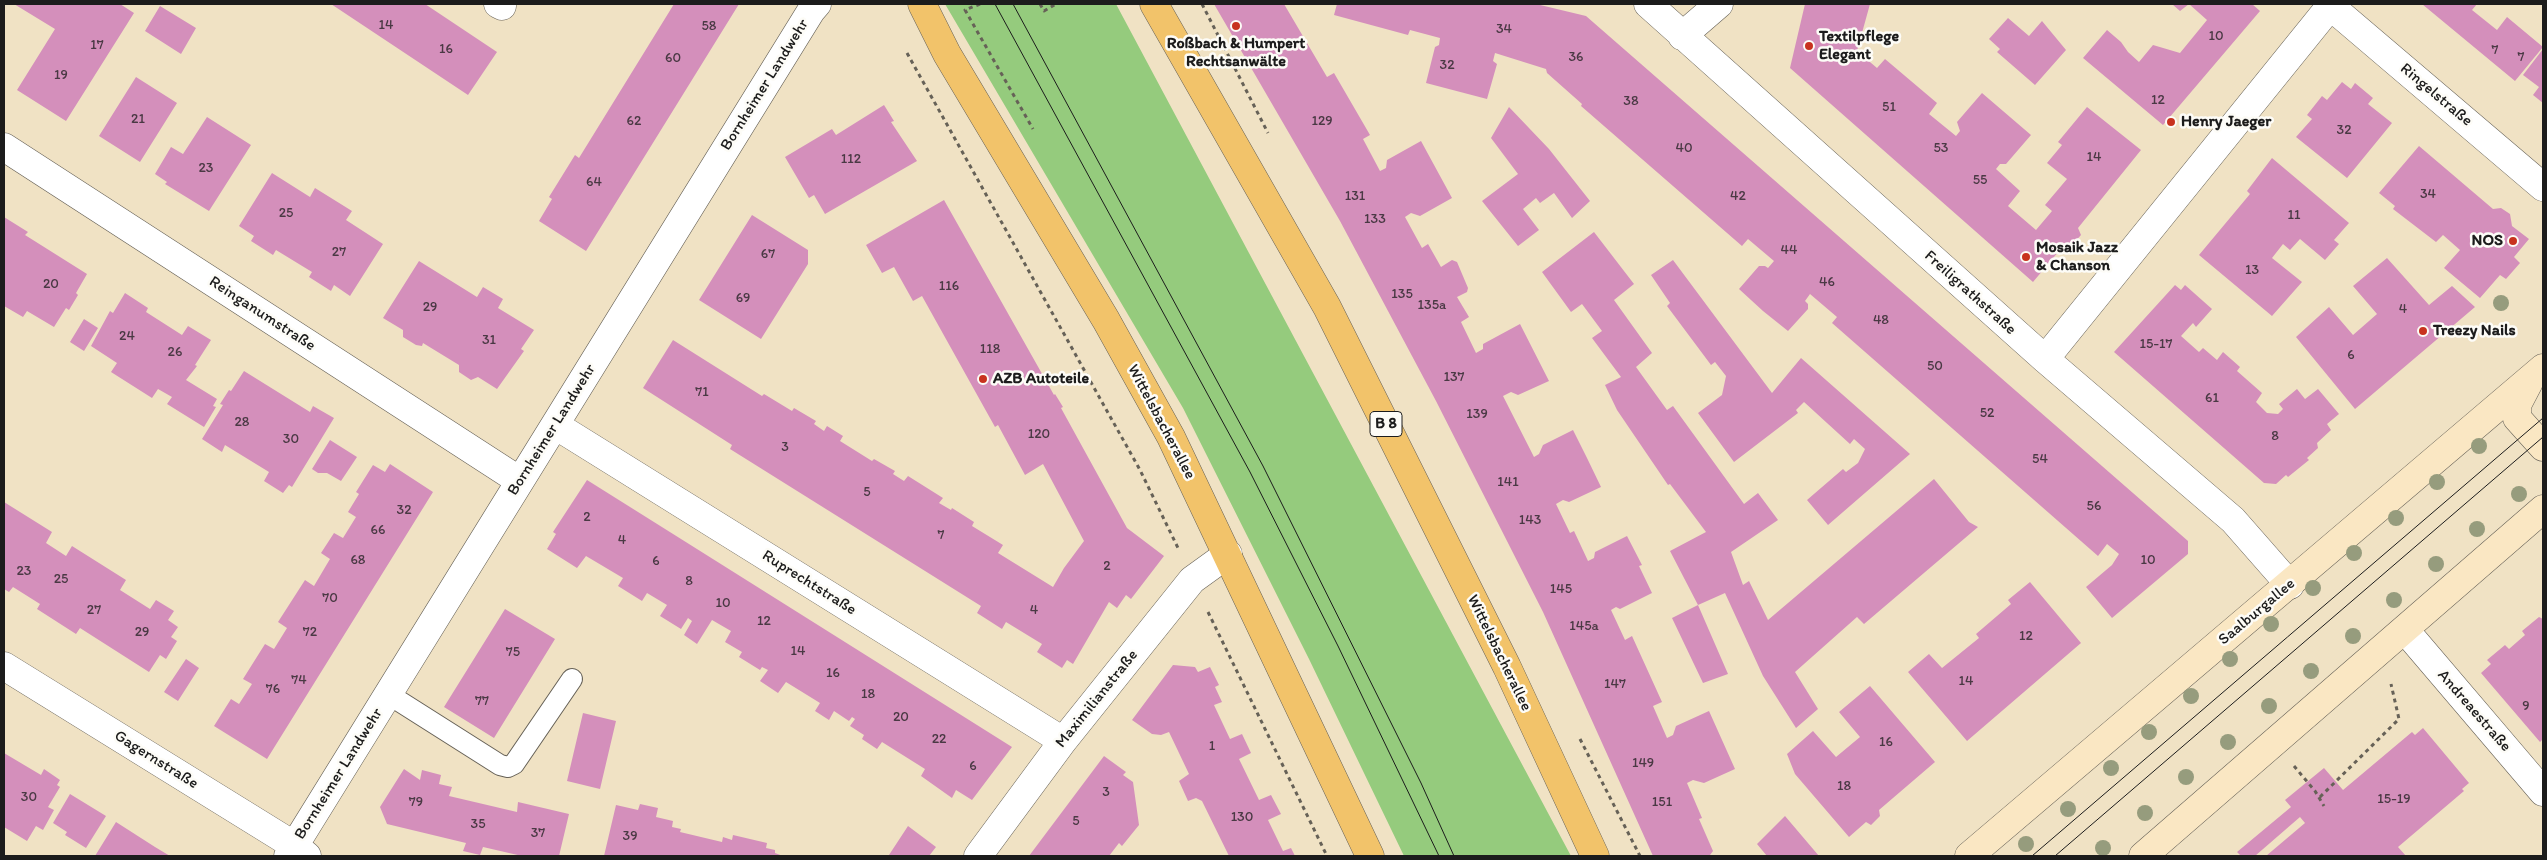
<!DOCTYPE html>
<html>
<head>
<meta charset="utf-8">
<style>
  body { margin:0 }
  #map { position:relative; width:2547px; height:860px; overflow:hidden; background:#f0e2c4; font-family:Itim,sans-serif }
  canvas { display:block }
  .frame { position:absolute; inset:0; border:5px solid #1c1c1c; pointer-events:none }
</style>
</head>
<body>
<div id="map">
<canvas width="2547" height="860"></canvas>
<div class="frame"></div>
</div>
<script>
const g = document.querySelector('canvas').getContext('2d');
g.lineJoin = 'round';
function fill(path, color) { g.fillStyle = color; g.fill(path, 'evenodd'); }
const shape = rows => new Path2D(rows.map(r => 'M' + r).join(''));
function stroke(path, color, width, dash) { g.strokeStyle = color; g.lineWidth = width; g.lineCap = dash ? 'butt' : 'round'; g.setLineDash(dash || []); g.stroke(path); }
function write(font, color, halo, rows, align = 'center') {
  g.font = font + ' Itim,sans-serif'; g.lineWidth = 5; g.setLineDash([]); g.textBaseline = 'middle'; g.strokeStyle = halo; g.fillStyle = color; for (const [text, x, y, turn = 0] of rows) {
    g.save(); g.translate(x, y); g.rotate((+turn || 0) * Math.PI / 180); g.textAlign = isNaN(turn) ? turn : align; if (halo) g.strokeText(text, 0, 0); g.fillText(text, 0, 0); g.restore();
  }
}
fill(shape([
  [945,4,1116,4,1571,856,1404,856,1309,659,1183,408]
]), '#95cb7d');
fill(shape([
  [14,4,120,4,134,13,66,121,17,90,55,29],
  [331,4,425,4,497,52,468,95],
  [674,4,739,4,586,251,539,221,552,199,549,197,575,155,579,158],
  [1214,4,1284,4,1327,77,1334,73,1370,135,1363,139,1380,171,1386,168,1387,160,1421,141,1452,198,1420,216,1411,213,1405,217,1422,248,1428,244,1441,267,1452,260,1457,262,1468,288,1467,292,1457,297,1469,317,1461,322,1476,353,1483,349,1483,344,1520,324,1549,381,1518,395,1511,392,1503,396,1534,457,1539,454,1543,445,1573,430,1587,458,1601,487,1569,502,1563,500,1556,504,1570,533,1574,531,1588,561,1594,558,1595,552,1627,536,1642,565,1639,566,1652,593,1620,609,1616,607,1611,610,1625,640,1632,636,1662,702,1653,706,1667,738,1673,735,1676,726,1709,711,1735,769,1704,783,1693,780,1687,783,1702,818,1699,819,1713,851,1710,855,1714,856,1653,856,1543,612,1436,401,1340,221],
  [1337,4,1536,4,1586,16,2188,541,2188,554,2112,618,2086,587,2112,565,2119,554,2107,544,2098,556,1832,323,1837,317,1810,294,1805,301,1808,304,1808,309,1788,331,1763,311,1739,289,1759,266,1765,266,1768,268,1774,261,1748,239,1742,246,1581,106,1582,104,1547,73,1546,69,1495,53,1493,61,1497,64,1487,99,1426,83,1435,47,1439,45,1440,38,1410,30,1408,35,1334,15],
  [1805,4,1870,4,1857,51,1877,68,1885,59,1937,103,1929,114,1956,136,1960,131,1957,122,1982,93,2031,135,2006,164,2000,164,1996,169,2020,191,2008,206,2036,230,2052,211,2045,205,2067,179,2047,163,2062,145,2058,142,2087,107,2141,150,2078,228,2081,235,2072,245,2064,245,2033,282,1790,68],
  [2172,4,2252,4,2260,11,2163,125,2083,58,2107,30,2121,42,2128,52,2139,62,2153,45,2180,53,2207,20,2189,4,2180,11],
  [2422,4,2477,4,2472,10,2497,30,2507,17,2543,47,2515,81],
  [160,6,196,28,181,54,145,31],
  [2008,18,2029,36,2042,21,2066,50,2035,85,1997,52,2000,49,1989,39],
  [2543,49,2543,103,2533,95,2539,87,2523,75],
  [136,77,177,103,140,162,99,136],
  [2342,82,2351,89,2355,83,2373,98,2368,104,2392,123,2347,178,2296,137,2312,119,2307,115,2322,96,2327,100],
  [884,105,894,121,891,122,917,161,825,214,814,195,809,198,785,157,832,129,836,135],
  [1509,107,1549,149,1590,201,1572,218,1554,193,1540,203,1536,198,1523,209,1539,230,1518,246,1482,201,1518,174,1491,138],
  [207,117,251,145,209,211,165,184,167,182,155,174,171,147,183,154],
  [2419,146,2493,209,2501,208,2510,214,2512,226,2529,239,2514,257,2520,263,2506,279,2500,275,2480,298,2444,268,2460,250,2443,235,2436,242,2393,209,2395,206,2379,193],
  [2272,158,2349,223,2334,240,2339,244,2325,260,2300,239,2290,250,2283,244,2272,258,2302,282,2272,316,2199,255,2250,194,2247,191],
  [272,173,310,197,315,188,352,211,346,220,383,244,350,296,334,285,331,291,309,277,312,272,276,250,273,255,251,241,254,236,239,226],
  [944,200,1054,395,1055,394,1063,407,1061,408,1127,528,1164,556,1131,599,1126,595,1117,608,1109,602,1073,664,1067,660,1062,668,1037,652,1042,644,1006,622,1002,629,977,613,981,606,730,449,732,445,643,388,673,340,762,396,764,394,792,411,794,408,816,421,814,424,824,431,827,426,843,436,840,441,872,461,874,459,895,471,893,474,904,481,908,476,943,498,939,503,951,510,952,508,974,522,972,526,1003,545,998,553,1053,587,1064,568,1084,541,1043,464,1025,475,998,425,995,427,922,296,913,301,894,267,882,273,866,245],
  [752,215,808,250,808,264,761,339,699,300],
  [4,217,28,232,25,235,87,274,76,293,78,295,69,310,66,308,54,327,27,311,23,317,4,306],
  [1594,232,1634,284,1614,300,1652,353,1636,367,1667,410,1673,406,1744,504,1758,493,1778,520,1731,552,1743,585,1749,581,1768,620,1934,479,1969,522,1978,527,1864,624,1857,617,1795,672,1818,709,1796,728,1763,676,1725,593,1698,605,1670,551,1706,532,1670,484,1668,485,1617,410,1605,385,1621,377,1592,338,1602,331,1582,304,1571,312,1542,272],
  [2387,258,2429,305,2452,286,2475,307,2355,409,2296,337,2329,307,2353,335,2377,314,2353,286],
  [1673,260,1772,393,1801,358,1910,454,1828,525,1807,500,1843,469,1846,472,1858,463,1865,449,1854,439,1850,444,1804,402,1796,410,1798,413,1734,462,1698,413,1722,395,1726,376,1715,362,1711,365,1667,306,1670,303,1651,275],
  [419,261,477,297,483,287,503,299,498,308,534,330,521,349,524,351,497,389,478,377,471,380,459,372,459,365,423,343,422,346,416,345,403,337,403,330,383,318],
  [2175,285,2181,290,2185,285,2212,309,2196,327,2193,323,2181,336,2199,352,2203,348,2217,360,2223,352,2240,367,2237,371,2262,393,2256,402,2267,413,2278,414,2283,409,2279,404,2297,389,2305,399,2318,389,2339,414,2327,424,2331,430,2317,443,2318,448,2307,458,2309,460,2288,477,2286,475,2276,484,2264,483,2114,352],
  [125,293,148,308,146,312,182,335,188,326,211,340,195,365,197,366,186,380,217,399,213,406,216,407,204,427,167,404,172,397,158,389,152,398,111,372,117,363,91,346,110,311,113,313],
  [84,319,98,328,84,351,70,342],
  [244,371,310,412,313,406,334,418,292,487,289,485,283,493,264,481,269,472,225,445,222,452,202,439,223,405,220,404,229,390,231,391],
  [330,440,357,457,341,481,327,473,318,473,312,469],
  [390,464,433,492,267,759,214,726,231,699,239,704,252,684,243,679,265,644,274,649,287,628,278,622,305,580,314,586,327,564,330,559,321,553,334,533,343,538,356,517,348,512,359,494,356,492,373,465,385,472],
  [587,480,689,544,1012,747,972,800,956,790,952,798,921,776,925,769,882,742,877,749,862,739,864,735,850,726,855,719,852,717,849,721,834,711,829,720,815,711,820,703,786,682,778,693,760,681,768,670,762,667,760,670,739,657,742,652,725,642,731,631,712,620,697,644,684,635,692,621,688,618,681,629,660,616,667,605,647,593,642,601,618,586,623,578,586,556,577,568,547,549,556,534,553,532],
  [4,502,52,532,46,543,66,556,72,546,126,580,120,590,150,609,156,600,174,611,168,620,178,627,171,637,177,641,166,659,160,655,149,672,80,628,76,634,37,609,40,604,13,587,9,592,4,589],
  [2030,582,2081,643,1967,741,1908,672,1929,654,1942,668,1979,638,1976,634,2011,604,2008,600],
  [1698,605,1728,674,1703,683,1672,618],
  [505,609,555,639,494,738,444,707],
  [2539,617,2543,619,2543,739,2540,742,2481,673,2491,664,2487,660,2505,645,2509,649,2525,635,2522,631],
  [186,659,199,668,178,701,164,692],
  [1173,665,1195,667,1198,672,1210,667,1219,685,1215,687,1222,702,1214,705,1230,739,1242,734,1251,753,1239,759,1259,800,1271,795,1281,814,1268,820,1283,851,1291,848,1295,856,1229,856,1202,801,1196,798,1188,801,1179,781,1189,774,1169,732,1161,735,1152,734,1132,720],
  [1870,686,1935,762,1879,810,1880,816,1871,825,1866,822,1849,837,1795,774,1787,754,1813,731,1836,757,1860,737,1839,712],
  [583,713,616,721,600,789,567,781],
  [2423,728,2469,783,2462,789,2464,791,2398,847,2406,856,2266,856,2305,823,2300,817,2255,856,2241,856,2237,852,2291,807,2285,800,2324,768,2343,790,2412,732,2415,735],
  [4,753,41,775,44,769,60,780,57,785,60,787,48,807,54,810,43,830,36,826,27,841,4,827],
  [1104,756,1126,772,1123,775,1133,782,1139,825,1122,846,1119,843,1109,856,1029,856],
  [404,769,420,780,422,770,441,775,439,784,452,787,449,796,517,812,518,802,569,814,559,856,522,856,483,847,480,855,463,851,466,843,387,824,380,807],
  [70,794,106,816,86,848,65,835,67,832,53,823],
  [640,804,658,808,656,817,673,821,672,827,681,829,680,832,722,842,723,837,732,840,733,835,767,843,766,848,775,850,775,853,783,856,604,856,616,805,638,810],
  [1785,816,1819,856,1767,856,1757,844],
  [116,822,155,847,170,856,95,856],
  [908,826,936,847,929,856,889,855]
]), '#d48fbb');
const service = shape([
  [388,694,500,765,508,767,514,764,572,679]
]);
const minor = shape([
  [498,4,502,6],
  [1648,4,2045,359,2233,520,2290,585],
  [2328,4,2543,187],
  [1682,36,1719,4],
  [4,147,520,481],
  [2045,359,2332,4],
  [555,425,1063,741],
  [2405,630,2543,792],
  [4,666,295,846,307,856],
  [288,856,811,11,817,4],
  [978,856,1063,741,1192,580,1228,554]
]);
const secondary = shape([
  [2529,382,2517,405,2517,418,2543,447],
  [1969,856,2543,368],
  [2143,856,2543,509]
]);
const primary = shape([
  [922,4,947,54,1106,320,1171,437,1370,856],
  [1154,4,1327,307,1507,667,1595,856]
]);
stroke(service, '#666157', 22);
stroke(minor, '#666157', 29);
stroke(secondary, '#666157', 29);
stroke(primary, '#666157', 29);
stroke(shape([
  [980,4,965,10,1033,129],
  [1040,4,1044,11,1056,4],
  [1202,4,1268,133],
  [907,53,1140,470,1179,550],
  [1208,612,1327,856],
  [1580,739,1640,856],
  [2294,766,2315,791,2324,806],
  [2320,797,2399,719,2391,684]
]), '#666157', 3, [4, 4]);
stroke(service, '#fff', 20);
stroke(minor, '#fff', 28);
stroke(secondary, '#fae7c3', 28);
stroke(primary, '#f2c36a', 28);
stroke(shape([
  [995,4,1250,472,1338,646,1439,856],
  [1013,4,1263,466,1421,783,1454,856],
  [2032,856,2543,418],
  [2055,856,2543,437]
]), '#1c1c1c', 1);
g.fillStyle = '#969c7d';
for (const [x, y] of [
  [2501,303],
  [2479,446],
  [2437,482],
  [2519,494],
  [2396,518],
  [2477,529],
  [2354,553],
  [2436,564],
  [2313,588],
  [2394,600],
  [2271,624],
  [2353,636],
  [2230,659],
  [2311,671],
  [2191,696],
  [2269,706],
  [2149,732],
  [2228,742],
  [2111,768],
  [2186,777],
  [2068,809],
  [2145,813],
  [2026,844],
  [2103,848]
]) { g.beginPath(); g.arc(x, y, 8, 0, 2 * Math.PI); g.fill(); }
for (const [x, y, r, color] of [
  [1236,26,5,"#c8321e"],
  [1809,46,5,"#c8321e"],
  [2171,122,5,"#c8321e"],
  [2513,241,5,"#c8321e"],
  [2026,257,5,"#c8321e"],
  [2423,331,5,"#c8321e"],
  [983,379,5,"#c8321e"]
]) { const dot = new Path2D(); dot.arc(x, y, r, 0, 2 * Math.PI); g.fillStyle = color; g.fill(dot); stroke(dot, '#fdfcf7', 2); }
write('14px', '#4a3944', null, [
  ["14",386,25],
  ["58",709,26],
  ["34",1504,29],
  ["10",2216,36],
  ["17",97,45],
  ["16",446,49],
  ["7",2495,50],
  ["36",1576,57],
  ["7",2521,57],
  ["60",673,58],
  ["32",1447,65],
  ["19",61,75],
  ["12",2158,100],
  ["38",1631,101],
  ["51",1889,107],
  ["21",138,119],
  ["62",634,121],
  ["129",1322,121],
  ["32",2344,130],
  ["40",1684,148],
  ["53",1941,148],
  ["14",2094,157],
  ["112",851,159],
  ["23",206,168],
  ["55",1980,180],
  ["64",594,182],
  ["34",2428,194],
  ["131",1355,196],
  ["42",1738,196],
  ["25",286,213],
  ["11",2294,215],
  ["133",1375,219],
  ["44",1789,250],
  ["27",339,252],
  ["67",768,254],
  ["13",2252,270],
  ["46",1827,282],
  ["20",51,284],
  ["116",949,286],
  ["135",1402,294],
  ["69",743,298],
  ["135a",1432,305],
  ["29",430,307],
  ["4",2403,309],
  ["48",1881,320],
  ["24",127,336],
  ["31",489,340],
  ["15-17",2156,344],
  ["118",990,349],
  ["26",175,352],
  ["6",2351,355],
  ["50",1935,366],
  ["137",1454,377],
  ["71",702,392],
  ["61",2212,398],
  ["52",1987,413],
  ["139",1477,414],
  ["28",242,422],
  ["120",1039,434],
  ["8",2275,436],
  ["30",291,439],
  ["3",785,447],
  ["54",2040,459],
  ["141",1508,482],
  ["5",867,492],
  ["56",2094,506],
  ["32",404,510],
  ["2",587,517],
  ["143",1530,520],
  ["66",378,530],
  ["7",941,535],
  ["4",622,540],
  ["68",358,560],
  ["10",2148,560],
  ["6",656,561],
  ["2",1107,566],
  ["23",24,571],
  ["25",61,579],
  ["8",689,581],
  ["145",1561,589],
  ["70",330,598],
  ["10",723,603],
  ["27",94,610],
  ["4",1034,610],
  ["12",764,621],
  ["145a",1584,626],
  ["29",142,632],
  ["72",310,632],
  ["12",2026,636],
  ["14",798,651],
  ["75",513,652],
  ["16",833,673],
  ["74",299,680],
  ["14",1966,681],
  ["147",1615,684],
  ["76",273,689],
  ["18",868,694],
  ["77",482,701],
  ["9",2526,706],
  ["20",901,717],
  ["22",939,739],
  ["16",1886,742],
  ["1",1212,746],
  ["149",1643,763],
  ["6",973,766],
  ["18",1844,786],
  ["3",1106,792],
  ["30",29,797],
  ["15-19",2394,799],
  ["79",416,802],
  ["151",1662,802],
  ["130",1242,817],
  ["5",1076,821],
  ["35",478,824],
  ["37",538,833],
  ["39",630,836]
]);
for (const [x, y, w] of [
  [1386,424,32]
]) { const box = new Path2D(); box.roundRect(x - w / 2, y - 12.5, w, 25, 4); g.fillStyle = '#fdfcf7'; g.fill(box); stroke(box, '#1c1c1c', 1); }
write('bold 15px', '#1c1c1c', null, [
  ["B 8",1386,424]
]);
write('bold 16px', '#1c1c1c', '#fdfcf7', [
  ["Textilpflege",1819,37],
  ["Elegant",1819,55],
  ["Roßbach & Humpert",1236,44,"center"],
  ["Rechtsanwälte",1236,62,"center"],
  ["Henry Jaeger",2181,122],
  ["NOS",2503,241,"right"],
  ["Mosaik Jazz",2036,248],
  ["& Chanson",2036,266],
  ["Treezy Nails",2433,331],
  ["AZB Autoteile",993,379]
], 'left');
write('16px', '#1c1c1c', '#fdfcf7', [
  ["Bornheimer Landwehr",765,85,-58],
  ["Ringelstraße",2436,95,40],
  ["Freiligrathstraße",1970,293,42],
  ["Reinganumstraße",262,314,33],
  ["Wittelsbacherallee",1161,422,62],
  ["Bornheimer Landwehr",552,430,-58],
  ["Ruprechtstraße",809,583,32],
  ["Saalburgallee",2257,612,-40],
  ["Wittelsbacherallee",1499,653,64],
  ["Maximilianstraße",1097,699,-51],
  ["Andreaestraße",2474,711,49],
  ["Gagernstraße",156,760,32],
  ["Bornheimer Landwehr",339,774,-58]
]);
</script>
</body>
</html>
